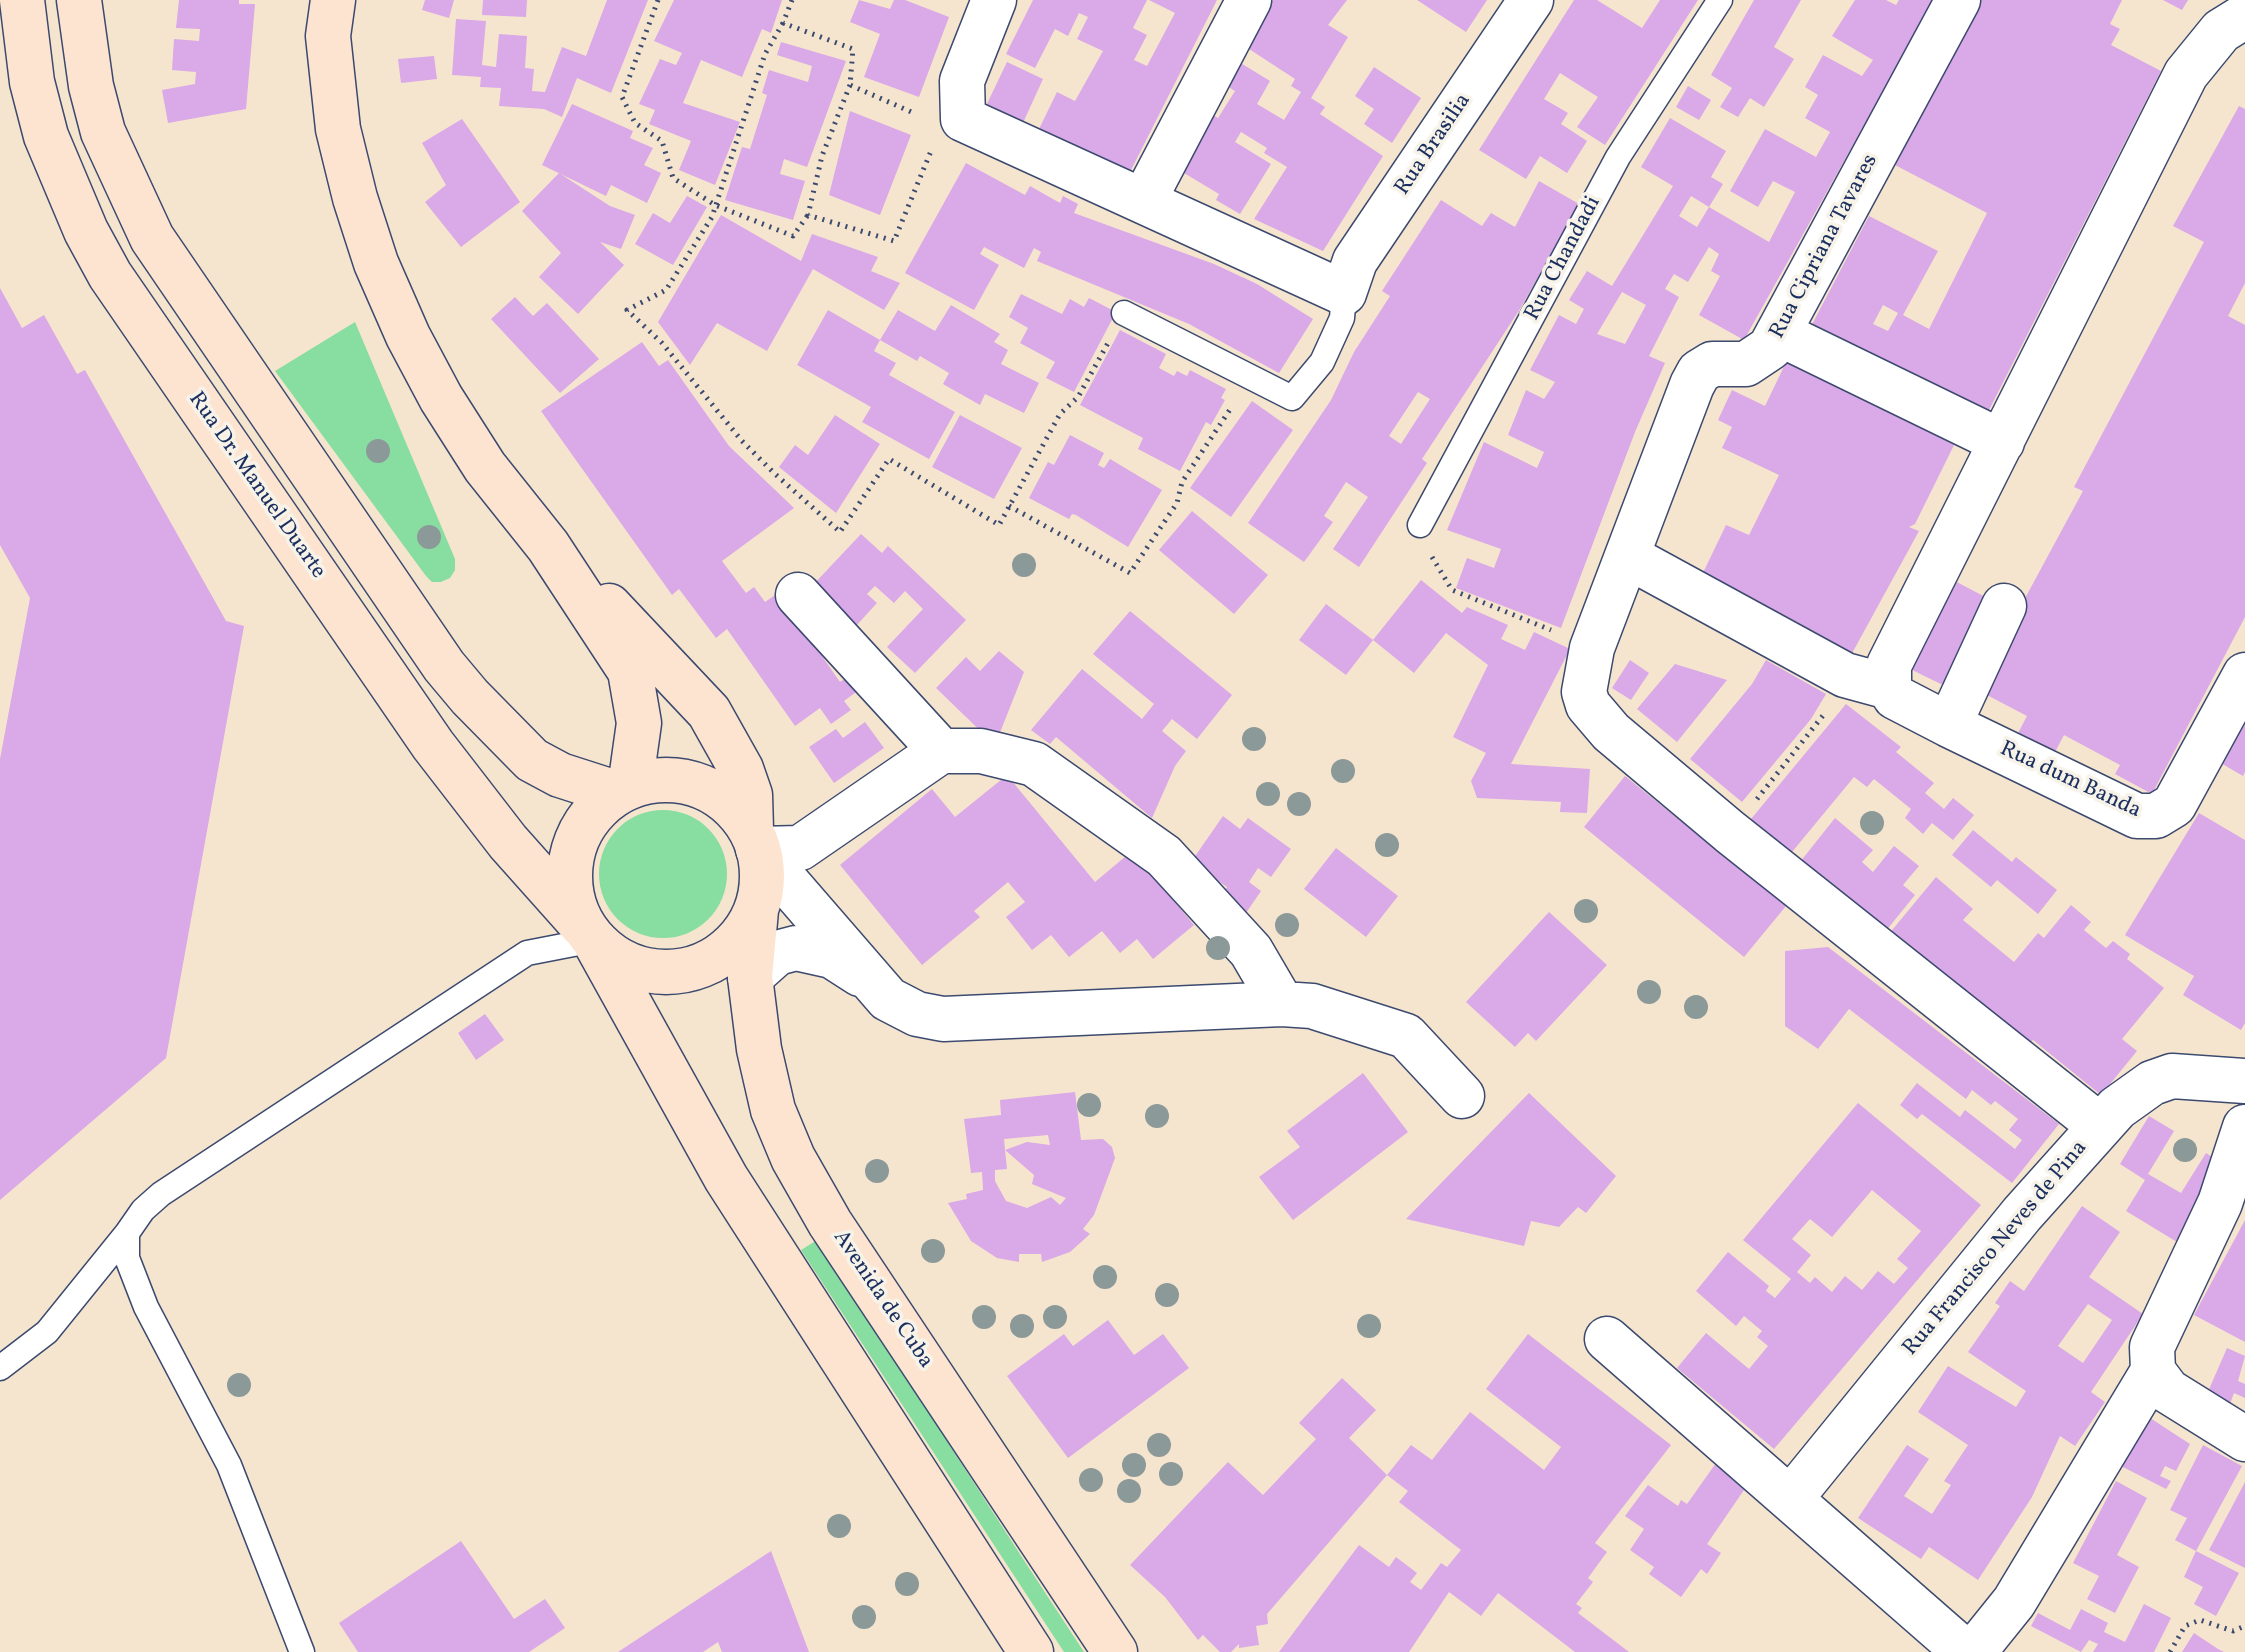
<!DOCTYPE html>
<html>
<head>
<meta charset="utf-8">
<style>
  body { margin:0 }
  canvas { display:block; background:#f5e5ce }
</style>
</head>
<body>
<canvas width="2245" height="1652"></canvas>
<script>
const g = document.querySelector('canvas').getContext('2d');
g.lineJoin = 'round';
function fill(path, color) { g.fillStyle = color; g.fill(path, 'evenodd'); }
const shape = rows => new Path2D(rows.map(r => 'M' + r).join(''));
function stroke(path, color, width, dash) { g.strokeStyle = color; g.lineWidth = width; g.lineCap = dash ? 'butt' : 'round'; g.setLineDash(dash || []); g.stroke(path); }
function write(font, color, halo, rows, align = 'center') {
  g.font = font + ' Vollkorn,serif'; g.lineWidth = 7; g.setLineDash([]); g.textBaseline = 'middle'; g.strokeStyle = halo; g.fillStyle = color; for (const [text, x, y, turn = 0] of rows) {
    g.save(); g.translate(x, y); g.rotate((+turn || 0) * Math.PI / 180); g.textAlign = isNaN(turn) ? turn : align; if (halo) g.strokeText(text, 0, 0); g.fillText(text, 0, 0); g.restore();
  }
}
fill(shape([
  [355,322,455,559,455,570,450,578,441,582,432,582,426,576,275,371],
  '599 874a64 64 0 1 1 128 0a64 64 0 1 1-128 0Z',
  [817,1240,1027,1565,1084,1652,1064,1652,801,1250]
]), '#88dda0');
fill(shape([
  [179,0,239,0,239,4,255,4,246,109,168,123,162,90,195,84,196,72,172,70,174,39,199,41,200,29,176,28],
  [425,0,454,0,449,18,422,10],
  [483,0,527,0,526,17,482,15],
  [607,0,648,0,611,93,577,78,562,117,544,109,499,106,501,88,480,87,481,77,452,75,456,19,486,21,482,65,496,67,499,34,527,36,525,68,534,69,532,91,545,92,562,47,586,56],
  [674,0,782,0,771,33,762,29,742,77,701,60,683,103,740,122,715,185,679,170,691,141,649,124,655,110,639,104,660,59,676,65,682,53,654,41],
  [859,0,890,9,894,0,905,0,949,17,919,97,864,77,880,34,850,22],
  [1033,0,1147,0,1133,28,1147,35,1134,60,1147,66,1175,13,1149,0,1217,0,1129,174,1039,129,1057,92,1075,101,1103,51,1077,39,1088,17,1079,13,1068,36,1055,29,1035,68,1006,54],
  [1273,0,1347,0,1328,25,1348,37,1311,98,1325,107,1320,114,1383,156,1323,251,1254,219,1287,167,1264,153,1267,148,1241,132,1235,142,1271,164,1240,214,1216,200,1219,194,1179,170,1213,115,1218,118,1235,91,1225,85,1239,62,1270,81,1257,104,1284,120,1301,92,1291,86,1295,79,1243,45],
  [1417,0,1487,0,1466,32],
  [1574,0,1597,0,1642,28,1660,0,1698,0,1605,145,1577,127,1598,97,1560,73,1544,99,1568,113,1561,124,1587,141,1567,173,1540,156,1526,179,1479,150],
  [1754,0,1801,0,1774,47,1794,59,1764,107,1750,98,1738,117,1720,107,1732,88,1711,75],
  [1855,0,1886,0,1896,5,1899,0,1934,0,1744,340,1699,315,1720,276,1711,271,1719,254,1709,247,1688,282,1674,274,1665,289,1679,297,1649,356,1665,363,1635,432,1561,628,1456,588,1467,558,1494,568,1501,549,1447,530,1484,442,1537,468,1544,452,1508,435,1526,390,1544,399,1555,382,1530,370,1559,315,1576,324,1584,309,1569,300,1587,271,1612,286,1673,186,1641,167,1670,118,1726,151,1711,177,1723,184,1709,207,1691,196,1679,216,1697,227,1709,207,1769,242,1795,192,1773,181,1758,207,1730,191,1765,129,1816,157,1830,132,1805,118,1818,95,1805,87,1823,55,1862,76,1873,60,1832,36],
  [1622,292,1646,305,1625,344,1597,334],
  [1981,0,2122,0,2110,24,2120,29,2111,45,2161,71,1984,420,1808,332,1869,216,1938,251,1903,315,1929,329,1987,213,1895,165],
  [1883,305,1898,313,1888,331,1873,324],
  [2163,0,2188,0,2182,10],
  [781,42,846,61,807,167,784,159,780,174,805,181,793,220,725,200,742,147,750,149,767,95,762,93,769,70,808,82,812,66,777,55],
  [434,56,437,79,401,83,398,59],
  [1007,62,1043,79,1022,125,985,108],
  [1374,67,1421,98,1392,143,1364,124,1374,109,1355,96],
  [1688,86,1711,100,1699,120,1676,107],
  [572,104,633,131,630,138,653,148,644,165,661,173,647,203,611,185,606,196,542,165],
  [2239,106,2245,109,2245,283,2228,316,2245,325,2245,617,2152,794,2115,774,2120,765,2064,735,2054,754,2017,735,2027,716,1985,694,2015,636,2008,632,2017,613,2083,491,2074,487,2204,242,2173,226],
  [850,111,911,135,880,215,829,195],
  [462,119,520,202,461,247,425,202,446,185,422,143],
  [966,163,1025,195,1030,186,1060,203,1063,196,1078,204,1074,213,1214,264,1257,284,1313,319,1279,373,1189,324,1037,261,1041,252,1034,248,1024,268,984,247,980,254,999,265,974,310,905,273],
  [559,173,610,206,635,215,621,249,600,242,624,265,578,314,539,277,561,253,522,211],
  [1539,181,1579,204,1520,309,1422,459,1427,463,1359,567,1333,549,1368,497,1346,482,1324,516,1333,522,1304,562,1248,523,1331,400,1354,352,1390,296,1382,291,1441,200,1482,226,1491,213,1515,227],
  [1418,392,1430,399,1401,444,1389,436],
  [687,196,707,207,673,265,635,244,653,213,670,223],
  [721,215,801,261,812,234,878,257,871,271,900,283,884,310,813,269,767,351,717,323,690,365,658,322],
  [0,288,22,328,44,315,77,374,85,370,226,621,244,626,166,1058,0,1200,0,759,30,598,0,545],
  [1021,294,1062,314,1070,299,1084,307,1089,298,1116,312,1074,392,1046,378,1055,362,1020,343,1028,328,1009,317],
  [515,297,533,316,547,303,599,359,560,393,491,319],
  [951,305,1000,334,994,342,1008,350,1001,364,1039,383,1024,413,985,394,980,405,943,384,949,373,920,356,917,361,880,340,898,310,935,331],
  [828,310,880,340,874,351,896,363,889,375,955,412,929,459,862,422,871,407,797,365],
  [1120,330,1166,354,1159,368,1174,376,1177,371,1187,376,1190,370,1226,389,1221,398,1225,400,1211,425,1206,422,1180,471,1138,449,1143,438,1080,405],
  [642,342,659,366,668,360,729,446,794,508,722,561,746,593,754,587,765,602,778,593,840,682,853,673,863,687,844,701,851,710,831,724,820,708,795,726,727,629,716,638,679,589,672,595,541,411],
  [1790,354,1959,435,1915,524,1909,527,1919,531,1850,657,1700,579,1726,525,1749,535,1779,475,1722,448,1732,427,1718,420,1732,390,1765,406],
  [1252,401,1293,430,1231,517,1190,488],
  [835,415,880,444,836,513,779,467,795,445,808,455],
  [960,415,1022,448,994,499,932,467],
  [1070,435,1104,453,1098,465,1104,468,1110,459,1162,490,1128,547,1076,515,1072,514,1069,519,1029,498,1048,462,1054,465],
  [1192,511,1268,575,1234,614,1159,550],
  [861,534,882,553,888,546,966,620,915,673,887,647,923,609,905,591,894,603,875,586,867,594,877,603,856,626,812,586],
  [1951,579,1991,600,1947,687,1908,668],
  [1421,580,1462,613,1467,607,1508,625,1501,639,1525,650,1534,632,1570,649,1511,764,1590,769,1587,813,1560,812,1561,802,1477,798,1471,781,1486,753,1453,737,1488,665,1446,633,1414,673,1373,640,1346,675,1299,640,1326,604,1373,640],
  [1130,611,1232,695,1197,739,1172,719,1162,731,1186,751,1175,766,1152,818,1056,737,1050,744,1031,730,1082,669,1142,719,1154,704,1093,654],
  [999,651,1024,672,995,745,936,688,966,657,980,671],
  [1630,660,1649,673,1631,700,1612,688],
  [1766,660,1826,694,1811,719,1742,802,1690,759,1752,684],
  [1675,664,1727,680,1677,742,1637,709],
  [1846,704,1901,747,1896,752,1934,783,1925,793,1944,809,1953,798,1974,815,1953,840,1932,823,1923,834,1905,818,1911,809,1874,779,1867,787,1854,777,1792,852,1751,819],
  [2245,720,2245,772,2243,776,2219,762],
  [865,722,884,748,834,783,809,747,836,729,843,738],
  [1007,775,1095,882,1132,851,1194,925,1153,959,1137,939,1120,953,1102,931,1069,957,1051,935,1032,950,1006,917,1025,902,1008,882,974,911,980,917,922,965,840,865,932,789,955,817],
  [1625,776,1786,906,1744,957,1584,827],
  [2199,813,2245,840,2245,1023,2241,1030,2183,995,2194,976,2125,935],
  [1223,816,1240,829,1248,818,1291,849,1271,877,1258,868,1249,882,1261,891,1246,913,1222,896,1227,887,1191,862],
  [1835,818,1873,850,1862,862,1873,872,1894,846,1919,866,1903,885,1915,895,1885,932,1800,862],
  [1973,830,2012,862,2016,857,2057,890,2038,914,1997,880,1991,887,1952,855],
  [1336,848,1398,896,1366,937,1304,889],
  [1936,877,1973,909,1963,920,2014,962,2038,933,2044,938,2071,905,2091,922,2084,930,2106,948,2113,941,2130,954,2127,959,2164,988,2122,1039,2137,1051,2101,1095,2033,1040,2026,1048,1888,935],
  [1549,912,1607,965,1536,1041,1528,1033,1515,1047,1466,1002],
  [1828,947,2059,1124,2012,1183,1922,1114,1917,1119,1900,1105,1917,1083,1960,1117,1965,1110,2015,1149,2022,1140,2009,1130,2018,1119,1995,1101,1991,1105,1972,1090,1966,1099,1849,1009,1818,1049,1785,1026,1785,951],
  [485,1014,504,1040,476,1060,458,1033],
  [1363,1073,1408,1132,1293,1220,1259,1177,1300,1147,1287,1131],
  [1075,1092,1081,1140,1103,1139,1112,1147,1115,1158,1094,1215,1083,1229,1090,1234,1070,1252,1042,1262,1041,1254,1019,1254,1019,1262,997,1258,971,1241,948,1203,967,1199,966,1194,983,1190,982,1172,971,1173,964,1119,1001,1115,1000,1100],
  [1048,1135,1050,1145,1027,1142,1005,1150,1004,1139],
  [1005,1150,1034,1175,1032,1184,1066,1198,1060,1205,1051,1197,1027,1208,1006,1201,995,1181,995,1170,1007,1169],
  [1529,1093,1616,1176,1586,1213,1578,1207,1559,1227,1531,1221,1524,1246,1406,1219],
  [1858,1103,1981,1205,1774,1449,1677,1368,1706,1333,1749,1369,1768,1346,1757,1337,1762,1331,1744,1316,1736,1326,1696,1291,1728,1252,1769,1286,1766,1291,1775,1298,1785,1286,1791,1279,1743,1240],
  [1872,1190,1921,1231,1897,1259,1908,1268,1894,1284,1878,1271,1862,1290,1845,1276,1832,1292,1815,1277,1810,1283,1797,1272,1811,1255,1792,1239,1810,1219,1832,1237],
  [2149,1116,2174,1131,2148,1174,2181,1193,2206,1153,2224,1165,2177,1242,2126,1211,2145,1180,2120,1164],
  [2082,1206,2120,1232,2089,1277,2143,1314,2091,1392,2105,1402,2075,1446,2060,1436,2032,1497,1978,1580,1929,1547,1921,1559,1858,1518,1907,1445,1929,1459,1904,1496,1932,1514,1951,1485,1944,1481,1968,1445,1918,1412,1948,1366,2016,1407,2026,1391,1968,1352,2000,1306,1995,1303,2010,1281,2024,1291],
  [2088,1304,2112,1320,2083,1363,2058,1346],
  [2245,1220,2245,1342,2194,1315],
  [1108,1320,1134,1355,1163,1334,1189,1368,1068,1458,1007,1376,1064,1334,1073,1346],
  [1528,1334,1671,1445,1595,1543,1607,1552,1588,1578,1593,1582,1576,1604,1582,1608,1578,1613,1629,1652,1575,1652,1498,1593,1481,1616,1449,1592,1409,1652,1279,1652,1359,1545,1389,1567,1396,1557,1417,1573,1410,1582,1421,1590,1441,1563,1447,1567,1461,1550,1399,1502,1408,1491,1387,1475,1267,1614,1268,1624,1256,1626,1259,1645,1239,1648,1239,1644,1231,1652,1220,1652,1203,1635,1198,1640,1165,1597,1130,1565,1228,1462,1263,1495,1316,1439,1299,1423,1342,1378,1376,1410,1349,1438,1387,1475,1411,1445,1432,1460,1470,1412,1544,1470,1561,1447,1486,1389],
  [2227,1348,2245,1356,2238,1381,2245,1384,2245,1398,2234,1393,2230,1404,2207,1394],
  [2147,1416,2190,1444,2176,1471,2165,1466,2160,1476,2171,1481,2166,1489,2121,1466],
  [2203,1445,2242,1466,2196,1551,2239,1573,2216,1616,2194,1604,2203,1587,2184,1577,2196,1551,2175,1540,2187,1518,2170,1510],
  [1716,1463,1744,1490,1707,1544,1721,1553,1707,1574,1701,1569,1681,1597,1649,1574,1654,1567,1630,1550,1644,1529,1625,1516,1648,1485,1678,1506,1681,1500,1687,1504],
  [2116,1481,2147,1498,2117,1555,2139,1567,2115,1613,2087,1599,2099,1576,2073,1563],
  [2245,1482,2245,1568,2209,1550],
  [461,1541,514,1619,545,1599,565,1628,529,1652,358,1652,339,1623],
  [771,1551,809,1652,722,1652,718,1642,703,1652,618,1652],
  [2144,1604,2171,1618,2154,1652,2093,1652,2098,1644,2089,1640,2081,1652,2031,1626,2038,1613,2070,1630,2081,1609,2108,1623,2104,1632,2125,1642],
  [2194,1633,2218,1649,2224,1652,2182,1652]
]), '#daa9e7');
const lane = shape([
  [1124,313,1292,398,1322,362,1342,318,1344,293],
  [1420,525,1618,157,1720,0],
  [0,1368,47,1332,127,1233],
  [302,1652,229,1465,146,1307,127,1258,127,1233,143,1210,161,1194,527,953,594,940]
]);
const street = shape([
  [994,0,962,81,963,119,1344,293,1355,261,1531,0],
  [1958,0,1770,348,1746,364,1712,364,1699,372,1692,385,1592,648,1584,692,1588,705,1611,732,1730,832,2100,1126],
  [1144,200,1249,0],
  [1778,333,2002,442],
  [1627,556,1845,675,1889,687],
  [798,595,941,751,981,751,1034,764,1164,856,1251,951,1282,1004],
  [2004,606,1949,725,2137,816,2156,816,2174,805,2245,675],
  [1949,725,1895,697,1889,687,1889,665,2186,74,2221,31,2245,16],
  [758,849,888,999,917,1014,943,1019,1282,1004,1312,1006,1406,1036,1462,1096],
  [758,849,800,848,941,751],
  [750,977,777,953,796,948,832,956,860,974],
  [1607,1339,1965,1652],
  [2153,1371,2152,1347,2220,1203,2245,1127],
  [1791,1498,2022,1214,2117,1108,2152,1083,2172,1076,2245,1081],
  [1963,1649,1981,1643,2014,1602,2153,1371,2168,1391,2245,1439]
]);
const secondary = shape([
  [22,0,32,82,46,136,86,231,110,275,433,745,508,842,582,925],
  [79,0,91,86,103,132,152,238,444,666,470,697,532,760,560,775,616,793],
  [333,0,328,36,338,129,355,198,376,263,408,336,441,398,485,467,548,546,630,671,639,723,630,787],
  [609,606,709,712,741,769,750,795,751,830],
  '570 876a96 96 0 1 1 192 0a96 96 0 1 1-192 0Z',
  [756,910,750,977,759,1049,773,1110,793,1158,830,1223,1115,1652],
  [594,940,726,1178,1031,1652]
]);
stroke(lane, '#3c4a6f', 27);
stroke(street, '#3c4a6f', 47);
stroke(secondary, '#3c4a6f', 47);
stroke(shape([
  [658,0,622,97,635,123,662,141,673,178,715,205,793,236,808,215],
  [792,0,783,23,853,49,850,85,916,114],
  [783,23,765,54,712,217,666,290,627,310,662,343,742,441,774,473,840,532,889,459,999,525,1060,414,1078,397,1108,343],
  [850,85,822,156,808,215,894,241,931,151],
  [1009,506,1130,573,1177,503,1182,482,1231,408],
  [1432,557,1452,590,1551,630],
  [1757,799,1825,713],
  [2170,1652,2185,1626,2200,1620,2233,1631,2245,1626]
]), '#3c4a6f', 5, [2, 6]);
stroke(lane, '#fff', 24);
stroke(street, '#fff', 44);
stroke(secondary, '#fde4d1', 44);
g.fillStyle = '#8c9999';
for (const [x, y] of [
  [378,451],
  [429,537],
  [1024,565],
  [1254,739],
  [1343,771],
  [1268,794],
  [1299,804],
  [1872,823],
  [1387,845],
  [1586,911],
  [1287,925],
  [1218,948],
  [1649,992],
  [1696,1007],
  [1089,1105],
  [1157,1116],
  [2185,1150],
  [877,1171],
  [933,1251],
  [1105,1277],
  [1167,1295],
  [984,1317],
  [1055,1317],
  [1022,1326],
  [1369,1326],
  [239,1385],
  [1159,1445],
  [1134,1465],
  [1171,1474],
  [1091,1480],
  [1129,1491],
  [839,1526],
  [907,1584],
  [864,1617]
]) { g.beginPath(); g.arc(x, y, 12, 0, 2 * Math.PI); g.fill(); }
write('22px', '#1b2f5e', '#f7f3e8', [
  ["Rua Brasilia",1434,145,-56],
  ["Rua Cipriana Tavares",1825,247,-62],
  ["Rua Chandadi",1564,259,-62],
  ["Rua Dr. Manuel Duarte",256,486,55],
  ["Rua dum Banda",2070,781,25],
  ["Rua Francisco Neves de Pina",1996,1249,-50],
  ["Avenida de Cuba",882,1300,56]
]);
</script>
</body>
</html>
